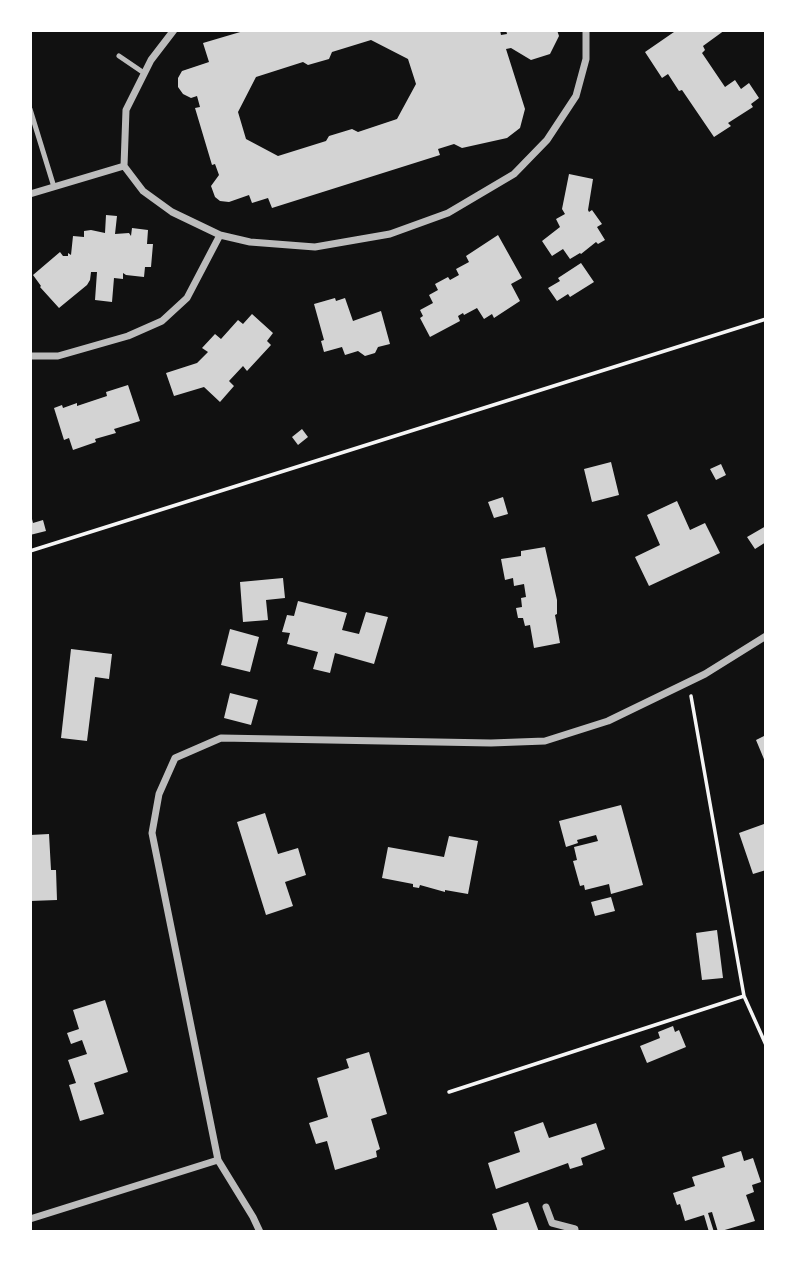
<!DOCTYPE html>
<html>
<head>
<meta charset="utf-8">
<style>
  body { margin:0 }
  #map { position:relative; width:796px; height:1262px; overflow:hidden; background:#111; font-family:"PT Sans Narrow",sans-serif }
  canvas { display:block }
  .frame { position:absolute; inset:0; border:32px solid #fff; pointer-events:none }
</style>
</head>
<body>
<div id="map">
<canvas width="796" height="1262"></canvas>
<div class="frame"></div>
</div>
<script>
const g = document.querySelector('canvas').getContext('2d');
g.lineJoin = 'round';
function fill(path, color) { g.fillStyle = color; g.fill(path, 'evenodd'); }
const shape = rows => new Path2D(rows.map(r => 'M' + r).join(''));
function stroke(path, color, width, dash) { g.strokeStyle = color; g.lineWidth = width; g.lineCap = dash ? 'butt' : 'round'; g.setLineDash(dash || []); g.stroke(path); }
fill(shape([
  [247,30,500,30,501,35,507,34,506,30,557,30,559,36,550,54,531,60,511,48,506,49,525,109,520,128,507,138,462,148,454,144,438,149,440,155,272,208,268,198,252,203,249,195,229,202,220,201,215,197,211,186,219,175,215,164,212,165,195,108,200,107,197,96,191,98,183,94,178,87,178,78,182,71,209,62,203,43],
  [371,40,408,59,416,84,397,119,358,132,352,129,329,136,326,141,278,156,246,139,238,112,256,77,303,62,308,65,329,59,332,52],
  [673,30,725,30,703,46,705,50,702,53,725,87,735,80,741,89,749,83,759,98,751,104,753,107,728,123,731,126,714,137,682,90,679,91,668,74,662,78,645,52,674,32],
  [569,174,593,179,588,210,589,212,592,210,602,224,597,227,605,240,598,244,596,242,581,254,580,253,570,259,563,249,552,256,542,241,560,227,556,219,565,214,562,209],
  [106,215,117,216,115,234,129,233,131,236,132,228,148,230,147,244,153,244,151,267,145,267,144,277,126,275,123,273,123,279,114,278,112,302,95,300,97,272,91,272,90,280,87,285,59,308,40,287,41,286,33,275,60,252,63,256,68,256,68,253,71,255,73,236,84,237,84,231,91,230,105,233],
  [498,235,522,278,511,284,520,301,494,318,492,314,484,319,477,308,464,315,463,313,458,316,460,321,430,337,420,318,423,316,420,310,433,303,429,295,438,290,435,284,448,277,450,280,459,275,456,269,469,262,466,256],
  [581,263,594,282,570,297,568,294,557,301,548,288,560,281,558,278],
  [335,298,336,301,345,298,353,321,381,311,390,344,378,347,375,353,365,356,358,351,345,355,342,347,324,352,321,341,324,340,314,304],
  [252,314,273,333,267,341,271,345,247,371,243,366,229,381,234,386,220,402,204,387,174,396,166,373,197,363,208,352,202,348,215,334,221,339,238,320,243,324],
  [128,385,140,421,114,429,116,433,95,439,96,442,73,450,69,438,64,440,54,408,62,405,63,408,77,403,77,406,107,396,106,392],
  [302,429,308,437,298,445,292,437],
  [611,462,619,495,592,502,584,469],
  [721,464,726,475,716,480,710,469],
  [503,497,508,514,494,518,488,502],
  [677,501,690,530,705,523,720,553,649,586,635,557,660,545,647,515],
  [31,515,33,523,43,520,46,531,30,535],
  [766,526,766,542,755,549,747,537],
  [545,547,557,600,557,614,555,615,560,643,534,648,530,625,525,626,523,618,518,618,516,608,522,607,521,598,526,597,524,584,514,586,513,578,505,580,501,559,521,556,521,551],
  [283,578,285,598,266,600,268,620,243,622,240,582],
  [298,601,347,613,342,630,359,634,366,612,388,617,374,664,335,653,330,673,313,669,318,652,287,644,290,633,282,632,287,615,294,616],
  [230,629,259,637,250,672,221,665],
  [71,649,112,654,109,679,95,677,87,741,61,738],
  [230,693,258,700,251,725,224,718],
  [766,735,766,764,756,740],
  [621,805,643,885,611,894,609,884,585,890,584,885,580,886,573,861,577,860,574,847,598,841,596,835,577,840,578,843,566,847,559,821],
  [265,813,278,854,298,848,306,875,285,882,293,906,266,915,237,822],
  [764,824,766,831,766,870,753,874,739,833],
  [49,834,51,870,56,870,57,900,30,901,30,835],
  [449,836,478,841,468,894,445,890,445,892,420,885,419,888,413,887,413,884,382,878,388,847,444,857],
  [611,897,615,911,595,916,591,902],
  [717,930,723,978,702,980,696,933],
  [105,1000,128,1072,94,1083,104,1114,80,1121,69,1085,76,1083,68,1060,87,1054,82,1040,71,1044,67,1033,79,1029,73,1010],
  [673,1026,675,1032,679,1030,686,1047,647,1063,640,1046,660,1038,658,1032],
  [369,1052,387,1114,371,1119,380,1149,376,1151,377,1157,335,1170,327,1141,316,1144,309,1123,328,1117,317,1078,349,1068,346,1059],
  [543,1122,549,1138,596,1123,605,1149,581,1158,583,1165,570,1169,568,1163,496,1189,488,1163,520,1152,514,1132],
  [741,1151,744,1161,753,1158,761,1182,752,1185,754,1192,746,1195,755,1221,718,1232,712,1212,708,1213,714,1232,709,1232,704,1215,685,1221,680,1204,677,1205,673,1193,695,1186,692,1177,725,1167,722,1157],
  [528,1202,539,1232,498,1232,492,1214]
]), '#d3d3d3');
stroke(shape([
  [30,551,766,319],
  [691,696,744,996,766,1045],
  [449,1092,744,996]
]), '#f5f5f5', 3.5);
stroke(shape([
  [119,56,144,73],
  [30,109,54,187]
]), '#bcbcbc', 5);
stroke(shape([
  [174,30,151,60,126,110,124,166,143,191,172,212,220,235,250,242,315,247,390,234,448,213,514,174,547,140,576,96,586,59,586,30],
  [30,194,124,166],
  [30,356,58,356,128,336,162,321,187,298,220,235],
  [546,1207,552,1223,575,1229,575,1232],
  [30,1219,218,1160],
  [260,1232,253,1217,218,1160,152,833,159,794,175,758,221,738,491,743,545,741,608,721,705,674,766,636]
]), '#bcbcbc', 7);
</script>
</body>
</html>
